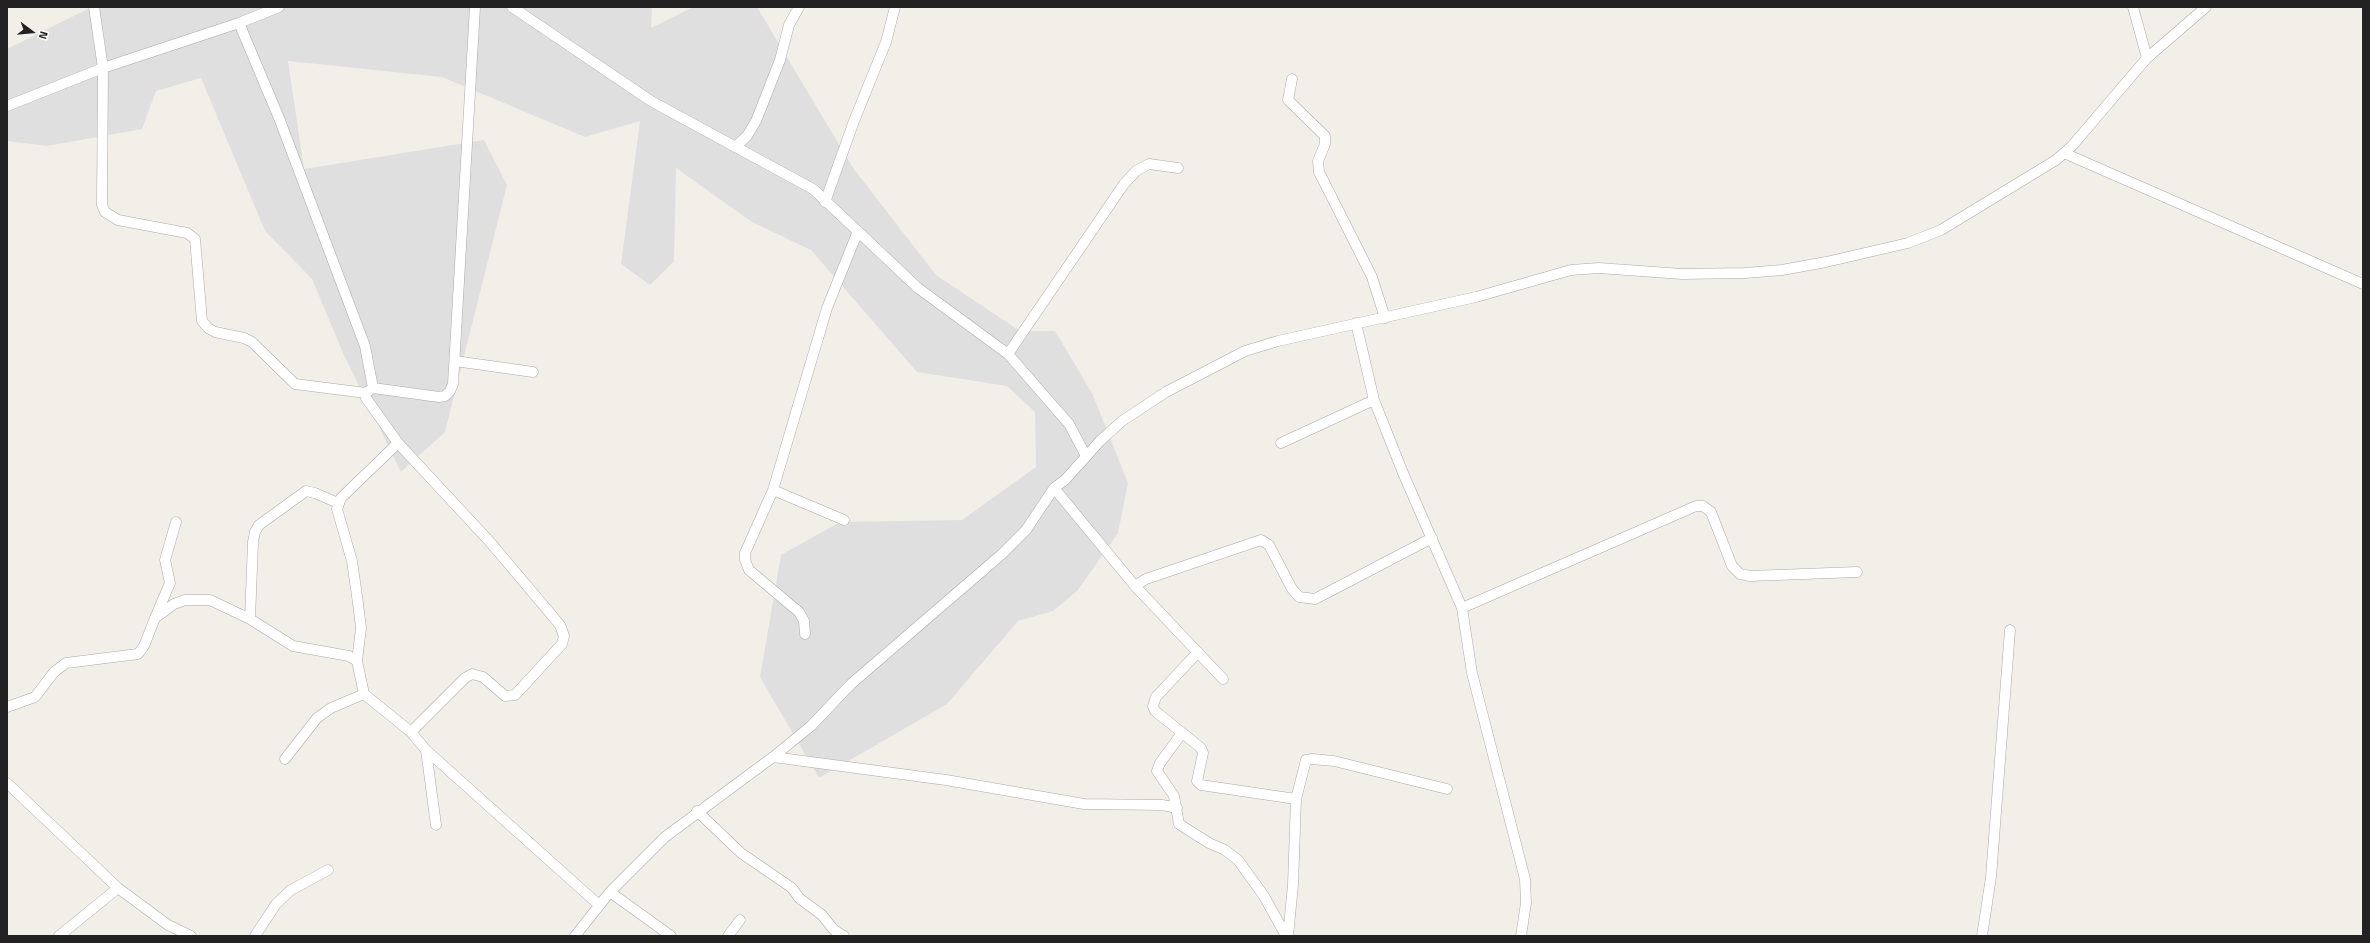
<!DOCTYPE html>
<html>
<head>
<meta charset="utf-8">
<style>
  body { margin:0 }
  #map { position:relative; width:2370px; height:943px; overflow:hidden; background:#f2efe9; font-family:"Titillium Web",sans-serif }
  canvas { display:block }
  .frame { position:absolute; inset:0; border:8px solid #222; pointer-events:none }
  .north { position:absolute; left:12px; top:12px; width:40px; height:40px; -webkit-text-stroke:3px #fff; paint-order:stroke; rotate:106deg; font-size:11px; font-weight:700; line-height:16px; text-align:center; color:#222 }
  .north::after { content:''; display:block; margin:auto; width:14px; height:18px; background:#222; clip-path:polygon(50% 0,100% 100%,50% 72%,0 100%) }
</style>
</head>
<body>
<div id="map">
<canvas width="2370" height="943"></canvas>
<div class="frame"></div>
<div class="north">N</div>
</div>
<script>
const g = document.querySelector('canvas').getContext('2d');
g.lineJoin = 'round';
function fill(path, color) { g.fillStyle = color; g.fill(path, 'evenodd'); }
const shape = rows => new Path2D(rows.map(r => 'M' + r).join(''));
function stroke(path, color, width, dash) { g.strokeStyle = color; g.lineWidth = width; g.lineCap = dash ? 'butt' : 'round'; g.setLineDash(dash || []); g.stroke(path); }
fill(shape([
  [92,7,652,7,651,28,693,7,757,7,853,168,936,275,1020,331,1055,331,1093,395,1128,483,1118,533,1077,591,1053,611,1018,621,947,704,819,778,760,677,781,555,840,522,962,520,1036,467,1035,412,1007,386,917,372,811,250,752,222,676,168,674,261,650,285,621,264,640,121,585,137,442,77,288,61,304,169,484,140,507,185,445,432,401,472,343,353,312,279,265,231,201,78,156,91,142,129,47,146,7,141,7,49]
]), '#e0dfdf');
const minor = shape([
  [94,7,103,68,102,205,105,212,118,220,187,233,195,239,202,321,208,328,215,332,244,338,252,342,295,384,366,393],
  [512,7,651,101,813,189,918,288,1008,354,1069,424,1086,456],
  [2133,7,2147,58],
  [239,23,279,118,365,346,373,388],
  [1292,79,1288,100,1325,136,1325,144,1318,161,1319,172,1372,277,1385,318],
  [7,106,103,68,239,23,279,7],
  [735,147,747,136,756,121,780,60,789,25,799,7],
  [2064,153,2363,284],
  [825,202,854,121,886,42,895,7],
  [1356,323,1374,400,1403,473,1462,608,1472,673,1525,879,1526,903,1521,936],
  [1008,354,1124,184,1136,171,1149,164,1178,168],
  [455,361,533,372],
  [1281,443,1374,400],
  [1054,488,1135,586,1146,579,1261,540,1269,545,1292,589,1299,597,1315,599,1432,538],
  [773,490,844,520],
  [1135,586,1223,679],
  [1462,608,1696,506,1703,506,1711,512,1732,566,1740,574,1750,576,1857,572],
  [155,618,170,583,165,560,176,522],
  [250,619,253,542,255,532,259,525,306,491,315,493,338,503],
  [805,634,804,621,799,612,749,570,745,560,745,553,773,490,827,308,858,231],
  [1198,652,1156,697,1153,706,1155,711,1201,748,1203,753,1197,781,1201,785,1296,799],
  [357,661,361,628,358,603,352,561,337,509,341,498,398,443],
  [7,707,35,697,54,672,66,663,138,654,144,646,155,618,174,604,185,600,210,600,250,619,293,646,349,656,357,661,364,694,411,732,426,750,599,905],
  [411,732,465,678,472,674,483,677,505,696,515,695,562,644,564,636,560,625,490,542,398,443,366,398,366,393,373,388,439,397,445,396,450,391,453,384,475,7],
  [1182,733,1160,763,1157,771,1174,796,1179,824,1209,843,1225,850,1238,860,1264,896,1286,936],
  [426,750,436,825],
  [773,757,946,780,1084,804,1162,805,1177,808],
  [285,759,317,718,331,708,364,694],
  [7,783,118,888,168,925,191,936],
  [697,811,741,853,792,888,799,898,822,915,834,930,844,936],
  [610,892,671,936],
  [59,936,118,888],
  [255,936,276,904,291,890,328,870],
  [575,936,610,892,665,837,773,757,811,726,851,684,1002,554,1026,530,1054,488,1065,480,1100,441,1122,421,1166,392,1245,351,1278,341,1476,297,1571,270,1599,268,1682,274,1745,273,1782,270,1826,262,1908,243,1941,230,2056,160,2072,146,2147,58,2206,7],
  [728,936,740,920],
  [1288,936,1293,885,1296,799,1306,760,1312,759,1334,761,1447,789],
  [1982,936,1991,877,2010,630]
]);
stroke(minor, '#a9a9a9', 11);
stroke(minor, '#fff', 10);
</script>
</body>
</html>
